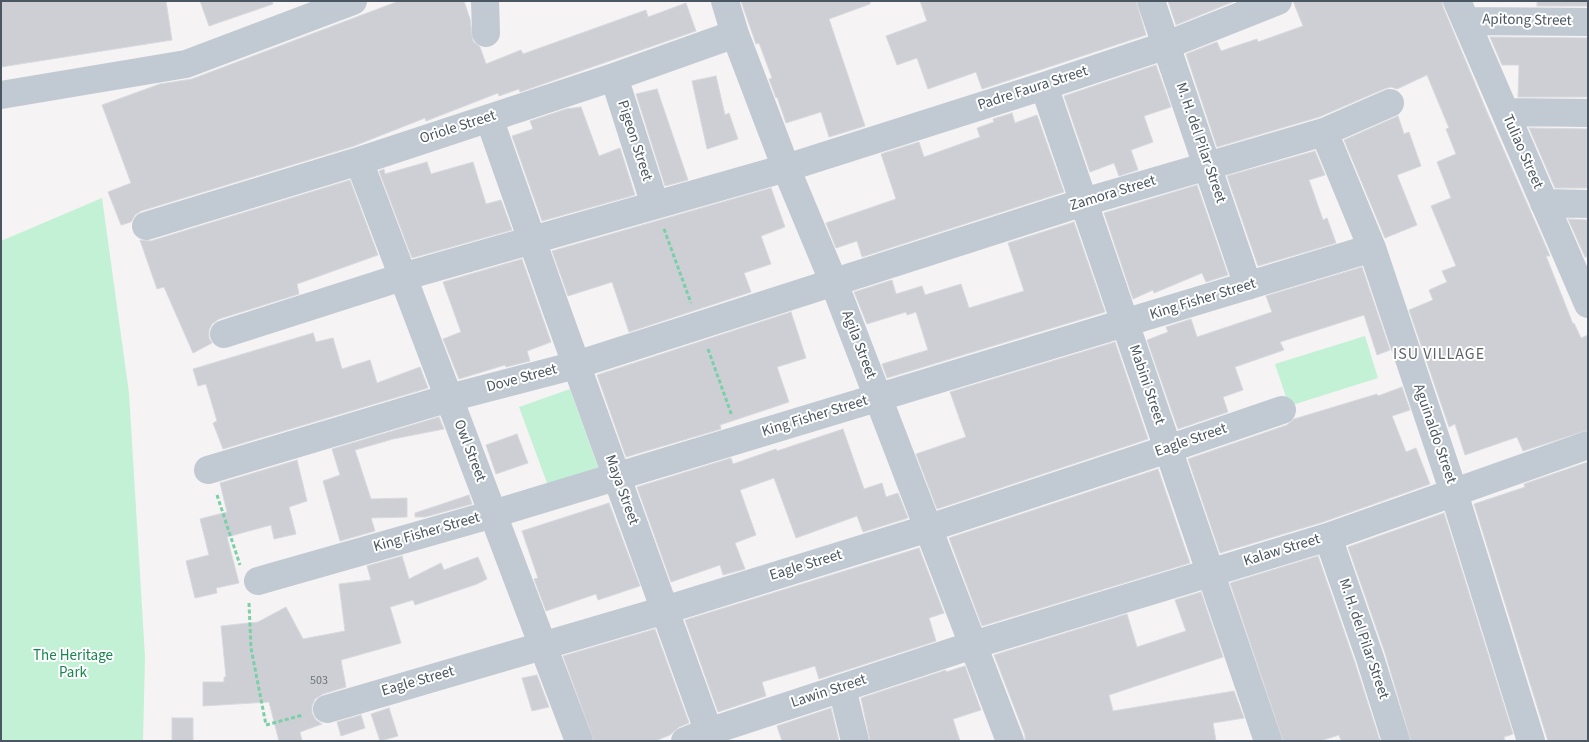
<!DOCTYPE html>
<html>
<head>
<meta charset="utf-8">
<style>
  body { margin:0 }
  #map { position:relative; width:1589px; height:742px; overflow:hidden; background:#f5f3f3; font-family:"Source Sans 3",sans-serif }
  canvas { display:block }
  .frame { position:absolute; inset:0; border:2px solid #4a5661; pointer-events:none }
</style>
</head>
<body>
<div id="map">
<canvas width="1589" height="742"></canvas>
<div class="frame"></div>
</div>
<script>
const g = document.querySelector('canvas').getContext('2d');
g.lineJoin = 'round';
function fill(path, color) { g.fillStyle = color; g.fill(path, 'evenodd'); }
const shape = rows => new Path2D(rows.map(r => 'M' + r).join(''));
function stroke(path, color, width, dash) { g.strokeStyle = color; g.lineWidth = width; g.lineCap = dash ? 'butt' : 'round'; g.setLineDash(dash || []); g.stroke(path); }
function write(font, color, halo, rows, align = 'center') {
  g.font = font + ' "Source Sans 3",sans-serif'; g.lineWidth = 4; g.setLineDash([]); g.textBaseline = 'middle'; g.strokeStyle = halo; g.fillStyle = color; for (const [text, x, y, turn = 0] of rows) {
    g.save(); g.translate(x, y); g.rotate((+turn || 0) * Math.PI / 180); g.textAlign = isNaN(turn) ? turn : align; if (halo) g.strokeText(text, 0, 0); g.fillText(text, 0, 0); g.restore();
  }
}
fill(shape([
  [102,198,129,393,145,657,143,741,1,741,1,241],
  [1365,336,1378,378,1289,406,1275,364],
  [570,389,604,484,554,502,519,407]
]), '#c3f1d5');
const building = shape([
  [1,1,166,1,172,40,1,67,1,1],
  [200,1,272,1,273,4,209,26,200,1],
  [399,1,464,1,470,19,473,41,480,47,486,64,521,50,523,54,646,10,648,17,686,3,696,31,520,92,519,89,499,96,498,93,426,121,425,118,354,146,141,211,135,215,131,222,121,225,108,192,131,183,102,105,160,84,192,79,399,1],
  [741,1,870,1,870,4,829,19,865,126,829,137,821,112,786,123,777,97,776,98,769,79,772,78,759,43,756,44,741,1],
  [920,1,1136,1,1146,35,982,89,976,72,928,89,917,58,897,65,886,36,927,21,920,1],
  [1168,1,1235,1,1176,25,1168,1],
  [1293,1,1442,1,1443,7,1487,112,1550,256,1546,256,1573,324,1574,323,1581,338,1588,335,1588,430,1523,451,1517,437,1465,455,1455,424,1449,427,1409,310,1433,300,1429,290,1447,282,1442,271,1456,266,1431,206,1451,198,1437,162,1456,154,1446,129,1449,128,1427,75,1397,89,1391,87,1384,89,1319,117,1217,147,1186,54,1217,42,1221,51,1257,39,1258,42,1303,26,1293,1],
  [1537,1,1588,1,1588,6,1537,6,1537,1],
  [1490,37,1588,38,1588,97,1518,97,1519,65,1502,65,1490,37],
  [1156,65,1171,107,1144,116,1153,142,1131,150,1138,170,1119,176,1114,163,1090,172,1064,96,1156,65],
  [716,76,725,115,729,113,738,139,707,149,692,81,716,76],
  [657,89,688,180,665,186,636,94,657,89],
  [581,107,599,156,620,148,635,195,542,221,512,136,533,129,530,121,566,109,581,107],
  [1012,113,1015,123,1037,115,1064,192,862,257,857,241,836,248,826,223,896,199,881,154,919,142,924,157,980,137,977,128,994,122,993,119,1012,113],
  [1398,116,1404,134,1409,132,1421,166,1397,175,1417,225,1385,238,1344,140,1398,116],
  [1529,128,1587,129,1587,188,1555,188,1529,128],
  [1315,151,1325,175,1309,180,1323,220,1327,218,1336,243,1258,266,1227,176,1315,151],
  [427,162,431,174,473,162,486,204,501,200,512,230,412,258,379,171,384,169,385,174,427,162],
  [350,180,378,255,297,284,299,294,219,319,212,324,209,330,209,338,212,343,193,353,164,287,157,289,140,240,151,241,350,180],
  [1197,185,1228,275,1206,282,1202,273,1154,293,1153,290,1133,299,1104,213,1197,185],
  [771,188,785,227,761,236,771,264,744,273,751,292,629,332,612,282,568,296,552,251,771,188],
  [1568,219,1588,220,1588,257,1585,257,1568,219],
  [1074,222,1105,312,887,378,882,364,928,350,916,312,907,315,906,312,867,324,854,292,892,280,896,294,922,286,925,295,961,284,969,308,1024,291,1008,243,1074,222],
  [522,259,551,342,527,351,530,361,506,367,505,365,459,379,443,339,461,332,443,282,522,259],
  [1362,267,1390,350,1377,355,1364,315,1280,342,1284,350,1235,367,1243,390,1223,397,1228,412,1178,429,1147,340,1168,332,1166,327,1191,319,1197,337,1272,312,1266,296,1362,267],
  [791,312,806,358,777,367,789,402,720,425,721,429,626,457,597,375,791,312],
  [313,333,316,342,333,338,342,369,370,360,377,383,420,367,428,388,223,449,213,423,217,421,206,384,198,386,193,369,313,333],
  [1115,342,1148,439,937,509,916,454,966,437,950,392,1115,342],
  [1402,387,1410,410,1392,416,1406,452,1416,448,1430,484,1323,522,1220,553,1188,459,1287,425,1294,419,1377,394,1378,396,1402,387],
  [439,417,444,429,393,439,355,450,371,499,407,498,407,517,371,518,375,531,340,541,323,481,340,475,332,449,439,417],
  [843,429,864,489,882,483,886,497,898,493,908,518,863,532,857,516,796,538,774,478,740,490,756,535,735,543,745,569,723,575,720,565,671,582,637,487,731,458,733,464,776,449,777,451,843,429],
  [517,434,528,463,496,474,486,445,517,434],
  [297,460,307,501,289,507,296,534,274,539,271,525,227,537,239,583,216,588,217,593,195,598,186,561,209,555,200,519,227,512,220,483,297,460],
  [1588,462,1588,741,1548,741,1474,504,1525,487,1524,484,1588,462],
  [1158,469,1190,563,982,626,949,538,1158,469],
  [469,495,472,504,425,517,415,517,415,513,469,495],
  [609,503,640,586,598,600,596,594,546,611,534,579,538,578,522,531,609,503],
  [1444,513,1513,734,1504,737,1505,741,1411,741,1385,653,1348,547,1444,513],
  [919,548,944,613,929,618,936,641,819,679,815,666,762,682,766,696,718,712,685,620,919,548],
  [402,556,409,579,441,563,444,570,478,557,487,579,477,584,415,605,413,600,390,607,401,643,341,660,346,687,323,694,315,699,312,706,312,713,316,720,322,724,300,732,302,741,279,741,269,702,203,706,203,682,224,682,224,677,226,677,221,626,258,622,286,607,303,639,345,631,339,584,371,580,367,566,402,556],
  [1318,556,1355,663,1380,741,1341,741,1339,735,1320,741,1283,741,1230,583,1318,556],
  [1201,592,1223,657,1109,695,1113,711,1234,691,1244,718,1213,723,1216,741,1025,741,1025,735,994,655,1127,614,1137,647,1186,631,1175,600,1201,592],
  [655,629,689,723,679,727,670,735,655,741,594,741,563,656,655,629],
  [965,666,981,710,953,719,960,741,870,741,861,698,946,670,946,672,965,666],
  [537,675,549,707,532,711,522,678,537,675],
  [389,708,398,736,380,741,371,714,389,708],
  [831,708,839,741,782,741,777,726,831,708],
  [361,715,365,728,341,736,337,722,361,715],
  [172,718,193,718,193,741,172,741,172,718]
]);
fill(building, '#cdcfd5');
stroke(building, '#d7d9de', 1);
stroke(shape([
  [664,229,691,303],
  [708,349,732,416],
  [217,495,240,565],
  [249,603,251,648,266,725,303,715]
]), '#7ad0a6', 3, [4, 2.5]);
stroke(shape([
  [485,1,486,33],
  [725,1,735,34,786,168,834,283,1010,741],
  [1151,1,1248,286],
  [1457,1,1588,304],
  [1466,21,1588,22],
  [614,77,655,205],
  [1044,86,1268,741],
  [1,95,186,64,353,1],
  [1505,112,1588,113],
  [489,118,558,314,712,741],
  [1324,132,1372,248,1454,493,1531,741],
  [359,161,579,741],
  [1544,203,1588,204],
  [146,226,359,161,614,77,735,34],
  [224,334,402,277,786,168,1044,86,1167,45,1278,1],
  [208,470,449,398,576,365,1084,202,1324,132,1390,103],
  [1328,537,1370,658,1396,741],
  [258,581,493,514,1372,248],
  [842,688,855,741],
  [327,709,665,610,929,528,1168,449,1282,410],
  [685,741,708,732,973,645,1328,537,1588,445]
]), '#c1cad2', 28);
write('12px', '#6b747e', null, [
  ["503",319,681]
]);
write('15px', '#4a5661', '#fff', [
  ["Apitong Street",1527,21,1],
  ["Padre Faura Street",1033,89,-18],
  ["Oriole Street",458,128,-18],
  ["Pigeon Street",634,141,72],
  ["M. H. del Pilar Street",1200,143,71],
  ["Tuliao Street",1522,152,66],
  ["Zamora Street",1113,194,-17],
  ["King Fisher Street",1203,300,-17],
  ["Agila Street",858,345,69],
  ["Dove Street",522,379,-15],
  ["Mabini Street",1146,385,71],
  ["King Fisher Street",815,417,-17],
  ["Aguinaldo Street",1434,434,71],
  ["Eagle Street",1191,441,-19],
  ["Owl Street",469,451,69],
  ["Maya Street",621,490,70],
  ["King Fisher Street",427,533,-16],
  ["Kalaw Street",1282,551,-17],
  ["Eagle Street",806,566,-17],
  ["M. H. del Pilar Street",1363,639,71],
  ["Eagle Street",418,682,-16],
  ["Lawin Street",829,692,-18]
]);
write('15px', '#17864f', '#fff', [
  ["The Heritage",73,657],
  ["Park",73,674]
]);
g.letterSpacing = '1px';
write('16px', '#5f6368', '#fff', [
  ["ISU VILLAGE",1439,355]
]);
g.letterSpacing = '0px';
</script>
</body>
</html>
